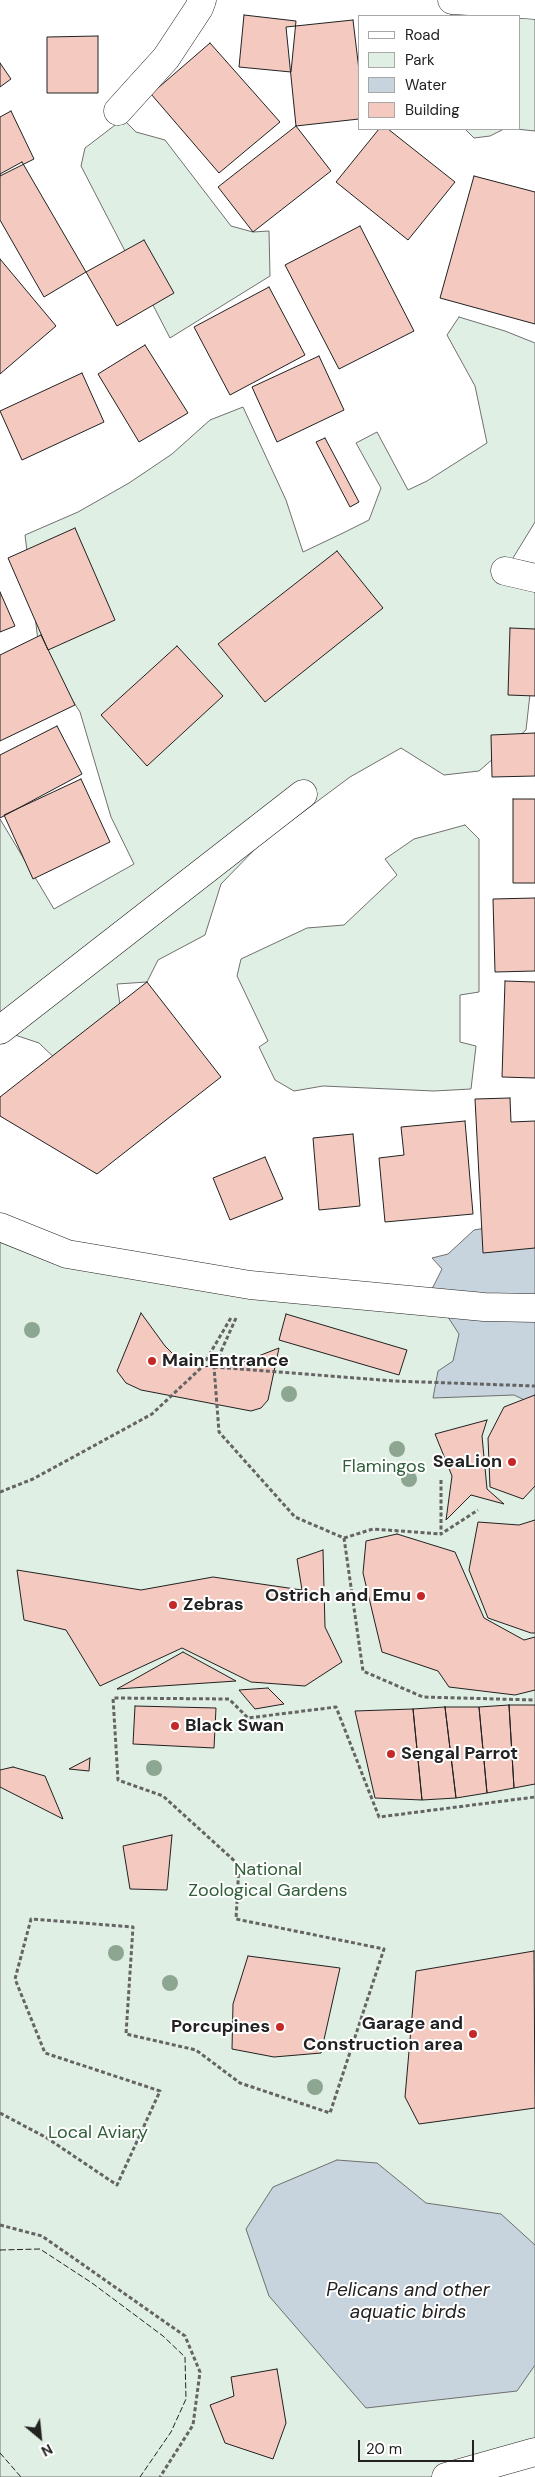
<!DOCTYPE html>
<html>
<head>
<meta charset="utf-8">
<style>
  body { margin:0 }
  #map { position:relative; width:535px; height:2477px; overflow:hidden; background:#fff; font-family:"DM Sans",sans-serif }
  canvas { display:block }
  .legend { position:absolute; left:358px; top:15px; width:162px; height:115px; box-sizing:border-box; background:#fff; border:1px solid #a7a7a7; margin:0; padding:6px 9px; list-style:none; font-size:15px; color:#222 }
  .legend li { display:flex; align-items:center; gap:10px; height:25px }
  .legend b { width:25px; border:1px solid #a7a7a7 }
  .north { position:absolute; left:15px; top:2412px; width:50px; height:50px; -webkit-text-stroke:4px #fff; paint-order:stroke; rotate:152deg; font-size:14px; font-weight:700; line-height:20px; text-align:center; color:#222 }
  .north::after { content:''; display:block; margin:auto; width:18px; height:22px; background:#222; clip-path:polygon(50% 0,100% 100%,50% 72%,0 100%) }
  .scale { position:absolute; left:358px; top:2440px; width:116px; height:22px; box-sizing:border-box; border:2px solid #222; border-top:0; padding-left:6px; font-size:15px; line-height:18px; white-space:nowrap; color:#222; -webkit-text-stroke:4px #fff; paint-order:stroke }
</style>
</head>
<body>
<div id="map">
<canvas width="535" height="2477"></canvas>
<ul class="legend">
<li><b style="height:6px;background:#fff"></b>Road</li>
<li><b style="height:14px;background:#e0efe3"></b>Park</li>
<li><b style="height:14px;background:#c7d3dd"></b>Water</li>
<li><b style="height:14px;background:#f3c9c0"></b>Building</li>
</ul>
<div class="north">N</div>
<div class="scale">20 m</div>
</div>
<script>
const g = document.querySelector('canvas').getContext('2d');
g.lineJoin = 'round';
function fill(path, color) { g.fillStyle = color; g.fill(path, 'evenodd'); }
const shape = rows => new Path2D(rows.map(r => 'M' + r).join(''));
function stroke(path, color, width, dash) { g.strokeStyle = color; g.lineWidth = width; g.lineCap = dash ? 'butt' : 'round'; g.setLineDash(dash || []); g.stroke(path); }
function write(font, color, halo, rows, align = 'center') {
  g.font = font + ' "DM Sans",sans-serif'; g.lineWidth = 4; g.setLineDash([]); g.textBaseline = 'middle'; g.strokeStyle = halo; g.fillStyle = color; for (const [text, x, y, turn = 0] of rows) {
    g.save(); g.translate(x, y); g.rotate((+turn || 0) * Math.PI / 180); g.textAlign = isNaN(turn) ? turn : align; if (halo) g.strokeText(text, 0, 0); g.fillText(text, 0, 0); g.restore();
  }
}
const green = shape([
  [460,0,535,5,535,131,516,129,519,129,519,16,450,16,460,0],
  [123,119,136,132,165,140,231,226,253,232,269,231,270,276,170,338,81,166,85,148,123,119],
  [465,129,504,129,490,136,474,138,465,129],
  [459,317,505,331,535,343,535,522,505,571,535,578,535,685,531,685,526,730,479,771,444,775,401,748,350,777,260,844,221,884,205,935,158,960,147,982,117,984,124,1033,87,1089,39,1043,0,1030,0,819,54,909,134,864,111,817,80,712,39,649,25,535,78,512,129,483,172,454,210,420,243,407,286,500,303,552,343,533,369,520,381,488,356,443,377,432,408,490,427,481,487,443,475,386,447,335,459,317],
  [465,825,479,839,479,992,460,995,460,1042,476,1046,471,1089,434,1091,323,1086,294,1091,275,1080,259,1047,268,1041,237,976,241,959,307,928,344,925,397,875,385,859,414,839,465,825],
  [0,1227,67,1253,535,1308,535,2452,446,2477,0,2477,0,1227]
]);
fill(green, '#e0efe3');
stroke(green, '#6f6f6f', 1);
const water = shape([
  [515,1223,535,1224,535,1405,514,1395,433,1398,438,1371,453,1361,459,1334,431,1291,442,1269,432,1258,448,1254,474,1230,515,1223],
  [337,2160,377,2163,426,2203,501,2214,535,2245,535,2365,517,2391,366,2408,269,2296,246,2229,273,2187,337,2160]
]);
fill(water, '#c7d3dd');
stroke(water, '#6f6f6f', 1);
const building = shape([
  [244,15,296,21,291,72,239,67,244,15],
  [353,20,359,70,359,119,296,126,286,27,353,20],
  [98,36,98,93,47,93,47,37,98,36],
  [210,43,280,122,219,173,151,94,210,43],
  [0,63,11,79,0,87,0,63],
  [11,111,34,159,0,176,0,117,11,111],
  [296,126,331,171,253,232,218,187,296,126],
  [379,129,388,129,455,182,408,240,336,182,379,129],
  [22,162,86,272,44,297,0,220,0,174,22,162],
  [474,176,535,192,535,324,440,298,474,176],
  [360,226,414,331,339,369,285,265,360,226],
  [144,240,174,293,117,326,86,272,144,240],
  [0,259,56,326,0,374,0,259],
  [269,287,305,355,230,395,194,327,269,287],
  [145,345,188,413,139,442,98,374,145,345],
  [319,356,344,410,277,442,252,387,319,356],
  [82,373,104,422,22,460,0,411,82,373],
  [325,438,359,502,350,507,316,442,325,438],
  [75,528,115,620,48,650,8,558,75,528],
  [337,551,383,608,265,702,218,644,337,551],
  [0,592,15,626,0,632,0,592],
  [510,628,535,629,535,696,508,695,510,628],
  [41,635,75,705,0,741,0,655,41,635],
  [177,646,223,696,147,766,101,715,177,646],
  [57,726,82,774,0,818,0,755,57,726],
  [535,733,535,776,492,777,491,735,535,733],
  [81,779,110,842,33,879,4,815,81,779],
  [513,799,535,799,535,883,513,883,513,799],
  [535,898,535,971,495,972,493,899,535,898],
  [505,981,535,982,535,1078,502,1077,505,981],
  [147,982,221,1077,97,1174,0,1116,0,1097,147,982],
  [510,1098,511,1122,535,1121,535,1248,483,1253,475,1099,510,1098],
  [465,1121,473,1214,385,1222,379,1158,404,1155,401,1127,465,1121],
  [353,1134,360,1206,319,1210,313,1138,353,1134],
  [265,1157,283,1199,230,1220,213,1178,265,1157],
  [141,1313,165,1346,180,1361,202,1367,243,1362,279,1348,268,1400,261,1408,251,1411,141,1390,126,1383,117,1371,141,1313],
  [286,1314,407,1350,399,1375,279,1340,286,1314],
  [535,1395,535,1486,523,1499,490,1487,488,1438,504,1407,535,1395],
  [487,1420,482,1436,487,1489,504,1504,471,1495,446,1520,452,1476,435,1434,487,1420],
  [535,1520,535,1633,531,1633,488,1618,469,1570,478,1522,519,1525,535,1520],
  [397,1534,455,1552,484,1618,524,1640,535,1637,535,1690,515,1695,449,1687,438,1671,382,1652,363,1573,366,1541,397,1534],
  [323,1550,325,1627,342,1662,305,1686,251,1682,182,1648,100,1686,66,1630,24,1620,17,1570,141,1590,213,1577,302,1590,297,1559,323,1550],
  [183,1652,236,1681,117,1689,183,1652],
  [268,1688,284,1704,255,1709,239,1690,268,1688],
  [509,1705,535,1705,535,1784,514,1788,509,1705],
  [509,1705,514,1788,487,1793,479,1707,509,1705],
  [135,1706,216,1708,214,1748,133,1744,135,1706],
  [445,1707,456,1798,422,1800,413,1709,445,1707],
  [445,1707,479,1707,487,1793,456,1798,445,1707],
  [413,1709,422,1800,375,1798,355,1711,413,1709],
  [90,1758,89,1771,69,1769,90,1758],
  [13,1767,45,1776,63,1819,0,1787,0,1770,13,1767],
  [172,1835,167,1890,130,1889,123,1846,172,1835],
  [534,1951,535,2108,419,2124,405,2097,416,1971,534,1951],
  [248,1956,340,1968,321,2053,274,2057,232,2049,233,2004,248,1956],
  [277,2369,286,2423,273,2459,225,2443,210,2405,234,2396,231,2377,277,2369]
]);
fill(building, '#f3c9c0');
stroke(building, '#222', 1);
const street = shape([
  [118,111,166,58,199,8,202,0],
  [505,571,535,578],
  [0,1030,303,794]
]);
const secondary = shape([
  [452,0,535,5],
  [446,2477,535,2452]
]);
const primary = shape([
  [0,1227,67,1254,250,1285,484,1307,535,1308]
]);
stroke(street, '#222', 29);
stroke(secondary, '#222', 29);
stroke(primary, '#222', 29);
stroke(shape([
  [236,1318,214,1367,219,1432,295,1517,344,1538,363,1671,423,1697,535,1700],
  [214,1367,394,1381,535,1386],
  [441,1480,441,1534,478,1510],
  [0,1492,33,1479,152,1414,202,1367,232,1316],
  [344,1538,373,1529,441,1534],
  [0,2113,47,2138,117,2185,160,2091,45,2053,15,1979,31,1919,133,1927,126,2034,196,2050,240,2083,330,2113,384,1949,236,1919,239,1865,163,1796,118,1780,113,1698,229,1699,248,1718,336,1707,379,1817,535,1797],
  [0,2225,42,2236,185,2336,200,2372,193,2425,160,2477]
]), '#646464', 3, [4, 2.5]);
stroke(street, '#fff', 28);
stroke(secondary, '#fff', 28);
stroke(primary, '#fff', 28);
stroke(shape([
  [0,2250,40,2249,92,2283,163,2336,185,2357,186,2399,171,2432,140,2477],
  [0,2453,21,2477]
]), '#222', 1, [6, 2.5]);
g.fillStyle = '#8da692';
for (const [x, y] of [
  [32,1330],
  [289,1394],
  [397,1449],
  [409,1479],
  [154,1768],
  [116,1953],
  [170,1983],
  [315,2087]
]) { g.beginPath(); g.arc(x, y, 8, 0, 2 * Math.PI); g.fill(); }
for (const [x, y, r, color] of [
  [152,1361,5,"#c62828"],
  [512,1462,5,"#c62828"],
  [421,1596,5,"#c62828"],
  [173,1605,5,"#c62828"],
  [175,1726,5,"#c62828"],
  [391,1754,5,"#c62828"],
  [280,2027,5,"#c62828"],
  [473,2034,5,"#c62828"]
]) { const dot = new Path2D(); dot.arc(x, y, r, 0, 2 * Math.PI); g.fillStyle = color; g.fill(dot); stroke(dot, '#fff', 2); }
write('bold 18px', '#222', '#fff', [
  ["Main Entrance",162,1361],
  ["SeaLion",502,1462,"right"],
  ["Ostrich and Emu",411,1596,"right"],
  ["Zebras",183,1605],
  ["Black Swan",185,1726],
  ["Sengal Parrot",401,1754],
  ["Garage and",463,2024,"right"],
  ["Construction area",463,2045,"right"],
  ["Porcupines",270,2027,"right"]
], 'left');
write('18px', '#2f5e38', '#fff', [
  ["Flamingos",384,1467],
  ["National",268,1870],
  ["Zoological Gardens",268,1891],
  ["Local Aviary",98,2133]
]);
write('italic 19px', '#222', '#fff', [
  ["Pelicans and other",408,2291],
  ["aquatic birds",408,2313]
]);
</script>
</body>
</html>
